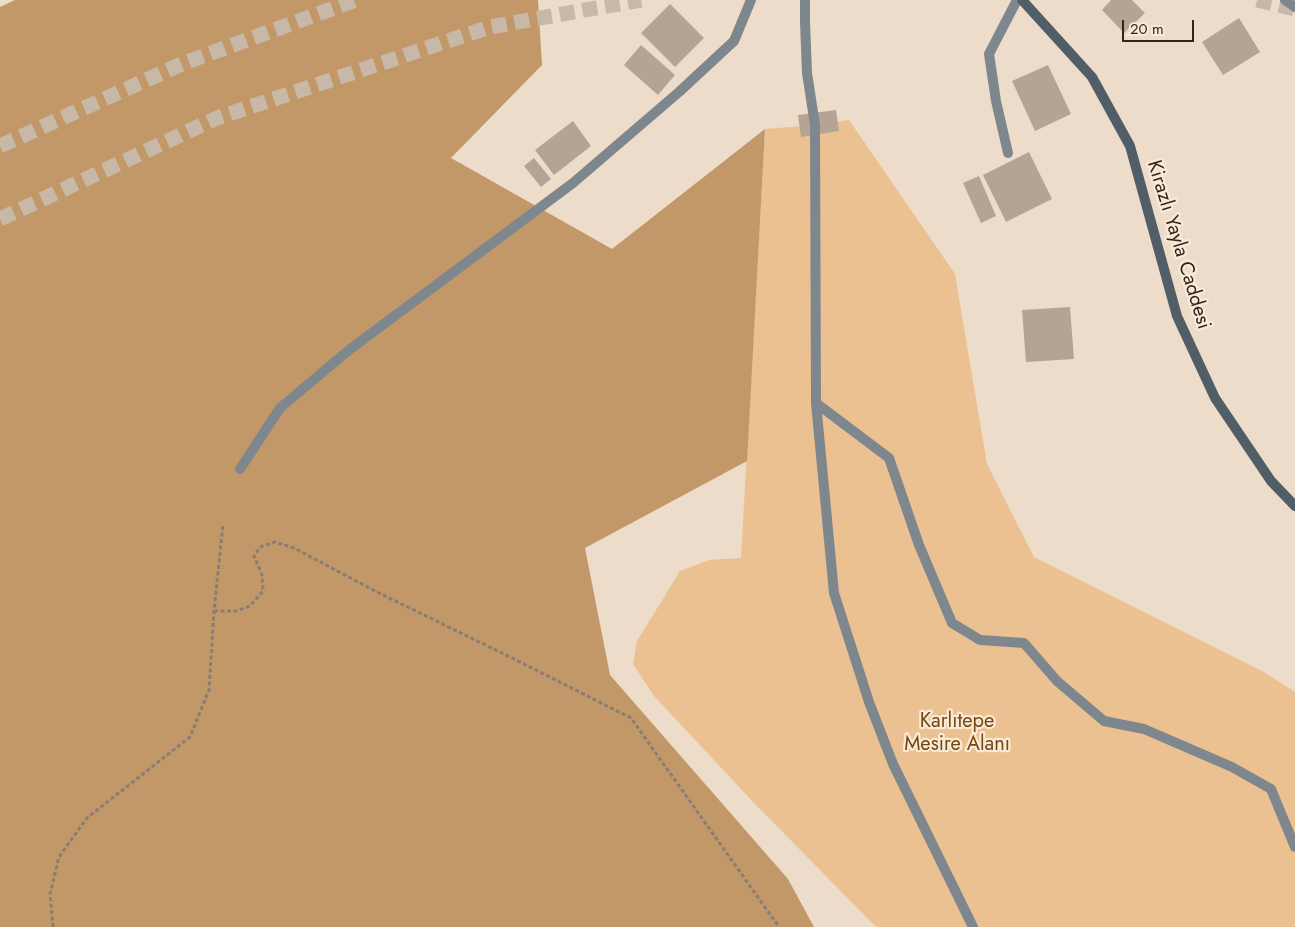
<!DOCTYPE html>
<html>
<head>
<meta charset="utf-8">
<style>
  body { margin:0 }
  #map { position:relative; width:1295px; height:927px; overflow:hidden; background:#eddcc9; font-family:Jost,sans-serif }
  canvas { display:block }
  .scale { position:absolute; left:1122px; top:20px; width:72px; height:22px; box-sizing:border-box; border:2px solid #2e2721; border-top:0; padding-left:6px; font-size:15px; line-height:18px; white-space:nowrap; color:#2e2721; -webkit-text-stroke:4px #fae9d6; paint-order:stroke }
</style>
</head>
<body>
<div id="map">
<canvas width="1295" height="927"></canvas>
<div class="scale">20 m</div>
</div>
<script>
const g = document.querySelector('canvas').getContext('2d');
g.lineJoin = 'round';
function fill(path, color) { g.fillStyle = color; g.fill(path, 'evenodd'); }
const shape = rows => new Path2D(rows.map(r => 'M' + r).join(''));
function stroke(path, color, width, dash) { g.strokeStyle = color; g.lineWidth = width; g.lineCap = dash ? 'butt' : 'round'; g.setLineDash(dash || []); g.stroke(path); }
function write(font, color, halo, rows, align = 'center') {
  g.font = font + ' Jost,sans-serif'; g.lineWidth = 4.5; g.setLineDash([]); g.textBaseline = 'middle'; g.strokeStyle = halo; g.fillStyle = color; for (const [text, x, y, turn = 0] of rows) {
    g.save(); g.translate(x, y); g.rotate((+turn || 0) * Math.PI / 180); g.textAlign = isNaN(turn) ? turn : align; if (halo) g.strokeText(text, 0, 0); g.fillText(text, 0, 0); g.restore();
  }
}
fill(shape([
  [849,120,955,274,987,464,1034,557,1262,671,1295,692,1295,927,876,927,756,805,654,696,633,664,637,641,680,571,709,560,741,558,765,129,815,125]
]), '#ebc192');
fill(shape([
  [15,0,538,0,542,65,451,158,612,249,765,129,747,461,585,548,610,675,788,879,814,927,0,927,0,7]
]), '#c29869');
fill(shape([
  [1111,0,1132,0,1145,13,1124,33,1102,10],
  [670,4,704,38,675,67,641,33],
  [1239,18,1260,52,1223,75,1202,42],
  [641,45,675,75,658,95,624,65],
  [1048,65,1071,114,1035,131,1012,81],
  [836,110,839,131,801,137,798,115],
  [573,121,591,146,554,175,535,150],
  [1029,152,1052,199,1006,222,983,175],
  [534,158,551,179,541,187,524,166],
  [979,176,996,216,981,223,963,183],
  [1070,307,1074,359,1026,362,1022,310]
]), '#b5a493');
stroke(shape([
  [1257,0,1295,9],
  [0,146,184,63,356,0],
  [0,219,217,118,490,27,641,0]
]), '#c7b8a7', 15, [15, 8]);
stroke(shape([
  [214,611,236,611,250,606,263,591,262,575,254,556,260,547,275,542,294,548,377,592,510,657,631,718,779,927],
  [53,927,50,894,59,857,87,818,190,737,209,690,214,611,223,524]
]), '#8a7e72', 3, [4, 2.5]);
stroke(shape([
  [805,22,807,73,815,125,816,403,834,593,869,702,893,764,973,927],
  [816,403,889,458,919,545,952,623,980,640,1024,643,1057,681,1104,721,1144,729,1232,767,1271,789,1295,847]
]), '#7f878e', 10);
stroke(shape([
  [1285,0,1295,7],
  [805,22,805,0],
  [1008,153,996,101,989,54,1017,0],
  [240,469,280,408,349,350,573,183,679,92,734,41,751,0]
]), '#7f878e', 10);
stroke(shape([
  [1022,0,1092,77,1130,146,1177,316,1215,398,1271,481,1295,506]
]), '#525e67', 10);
write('20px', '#2e2721', '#fae9d6', [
  ["Kirazlı Yayla Caddesi",1178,245,73]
]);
write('20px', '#724910', '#fae9d6', [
  ["Karlıtepe",957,722],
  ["Mesire Alanı",957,745]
]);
</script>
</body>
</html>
